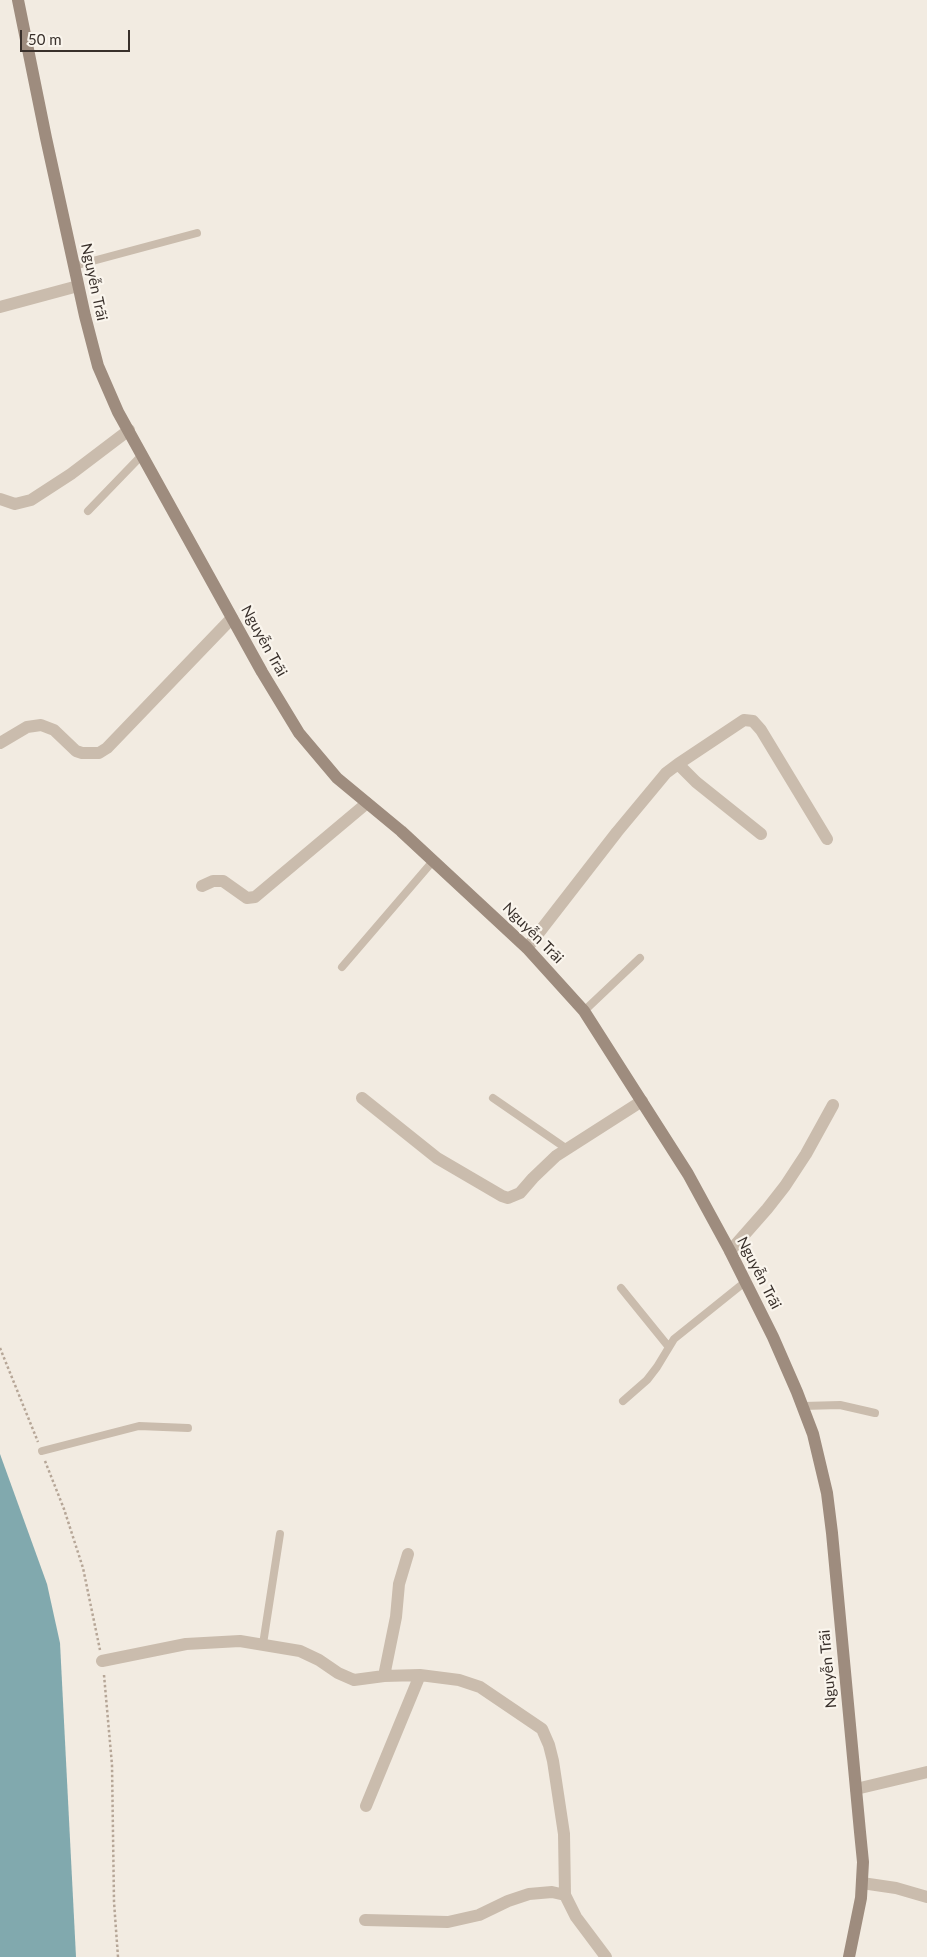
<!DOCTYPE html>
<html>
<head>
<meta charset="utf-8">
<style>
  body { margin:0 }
  #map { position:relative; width:927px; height:1957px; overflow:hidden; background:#f2ebe1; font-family:Lato,sans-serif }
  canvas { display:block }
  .scale { position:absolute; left:20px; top:30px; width:110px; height:22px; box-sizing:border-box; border:2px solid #39302b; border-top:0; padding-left:6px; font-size:15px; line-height:18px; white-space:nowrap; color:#39302b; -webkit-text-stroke:4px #faf5ed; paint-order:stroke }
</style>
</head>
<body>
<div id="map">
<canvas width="927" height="1957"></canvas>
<div class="scale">50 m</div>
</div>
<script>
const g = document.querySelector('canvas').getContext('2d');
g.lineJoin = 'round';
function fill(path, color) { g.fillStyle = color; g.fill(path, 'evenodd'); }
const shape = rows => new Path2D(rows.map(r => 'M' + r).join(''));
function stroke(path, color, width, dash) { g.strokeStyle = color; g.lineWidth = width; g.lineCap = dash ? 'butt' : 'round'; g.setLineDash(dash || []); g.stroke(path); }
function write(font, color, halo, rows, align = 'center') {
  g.font = font + ' Lato,sans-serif'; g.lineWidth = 4.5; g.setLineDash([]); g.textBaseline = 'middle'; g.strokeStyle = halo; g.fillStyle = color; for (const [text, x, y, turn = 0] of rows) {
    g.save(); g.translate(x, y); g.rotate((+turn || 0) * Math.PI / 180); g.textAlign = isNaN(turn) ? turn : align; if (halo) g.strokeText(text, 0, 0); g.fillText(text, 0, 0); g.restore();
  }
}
fill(shape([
  [0,1454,47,1584,60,1643,76,1957,0,1957]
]), '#81a9ae');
stroke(shape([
  [0,1348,38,1442],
  [45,1461,64,1509,83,1568,100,1650],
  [104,1675,112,1765,114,1902,118,1957]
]), '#b6a697', 2.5, [2.5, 2.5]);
stroke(shape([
  [74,266,197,233],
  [88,511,143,454],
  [342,967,433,861],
  [584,1011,640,958],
  [493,1098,567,1149],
  [621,1288,668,1346],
  [623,1401,647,1380,657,1367,674,1339,745,1282],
  [803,1406,840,1405,875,1413],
  [42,1451,139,1426,188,1428],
  [263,1644,280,1534]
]), '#cabcad', 8);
stroke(shape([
  [0,307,78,286],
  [0,499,15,504,31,500,71,474,129,430],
  [0,743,27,727,41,725,54,730,76,751,82,753,99,753,107,748,232,618],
  [678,764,744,720,753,721,761,730,827,839],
  [202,886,213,881,223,881,247,898,255,897,367,803],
  [527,948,617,832,666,773,678,764,696,782,761,834],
  [362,1098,437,1158,502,1196,508,1198,520,1193,533,1178,556,1156,642,1101],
  [730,1251,767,1209,785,1186,806,1154,833,1105],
  [102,1661,186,1644,240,1641,300,1651,319,1660,338,1673,354,1680,384,1676,420,1675,459,1680,480,1687,542,1729,549,1745,553,1761,564,1834,565,1895,576,1917,606,1957],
  [384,1676,396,1617,399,1584,408,1554],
  [856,1789,927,1772],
  [366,1806,420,1675],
  [862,1883,896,1888,927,1897],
  [365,1920,448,1922,479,1915,508,1901,529,1894,552,1892,565,1895]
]), '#cabcad', 12);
stroke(shape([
  [18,0,46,138,85,316,98,366,118,412,262,672,299,733,337,778,401,831,527,948,584,1011,688,1174,730,1251,773,1337,797,1392,813,1434,827,1493,832,1533,860,1832,863,1862,861,1898,849,1957]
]), '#9e8c7e', 12);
write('15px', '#39302b', '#faf5ed', [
  ["Nguyễn Trãi",94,282,78],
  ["Nguyễn Trãi",264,641,61],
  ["Nguyễn Trãi",533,933,45],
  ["Nguyễn Trãi",759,1273,63],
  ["Nguyễn Trãi",828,1669,-95]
]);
</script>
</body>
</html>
